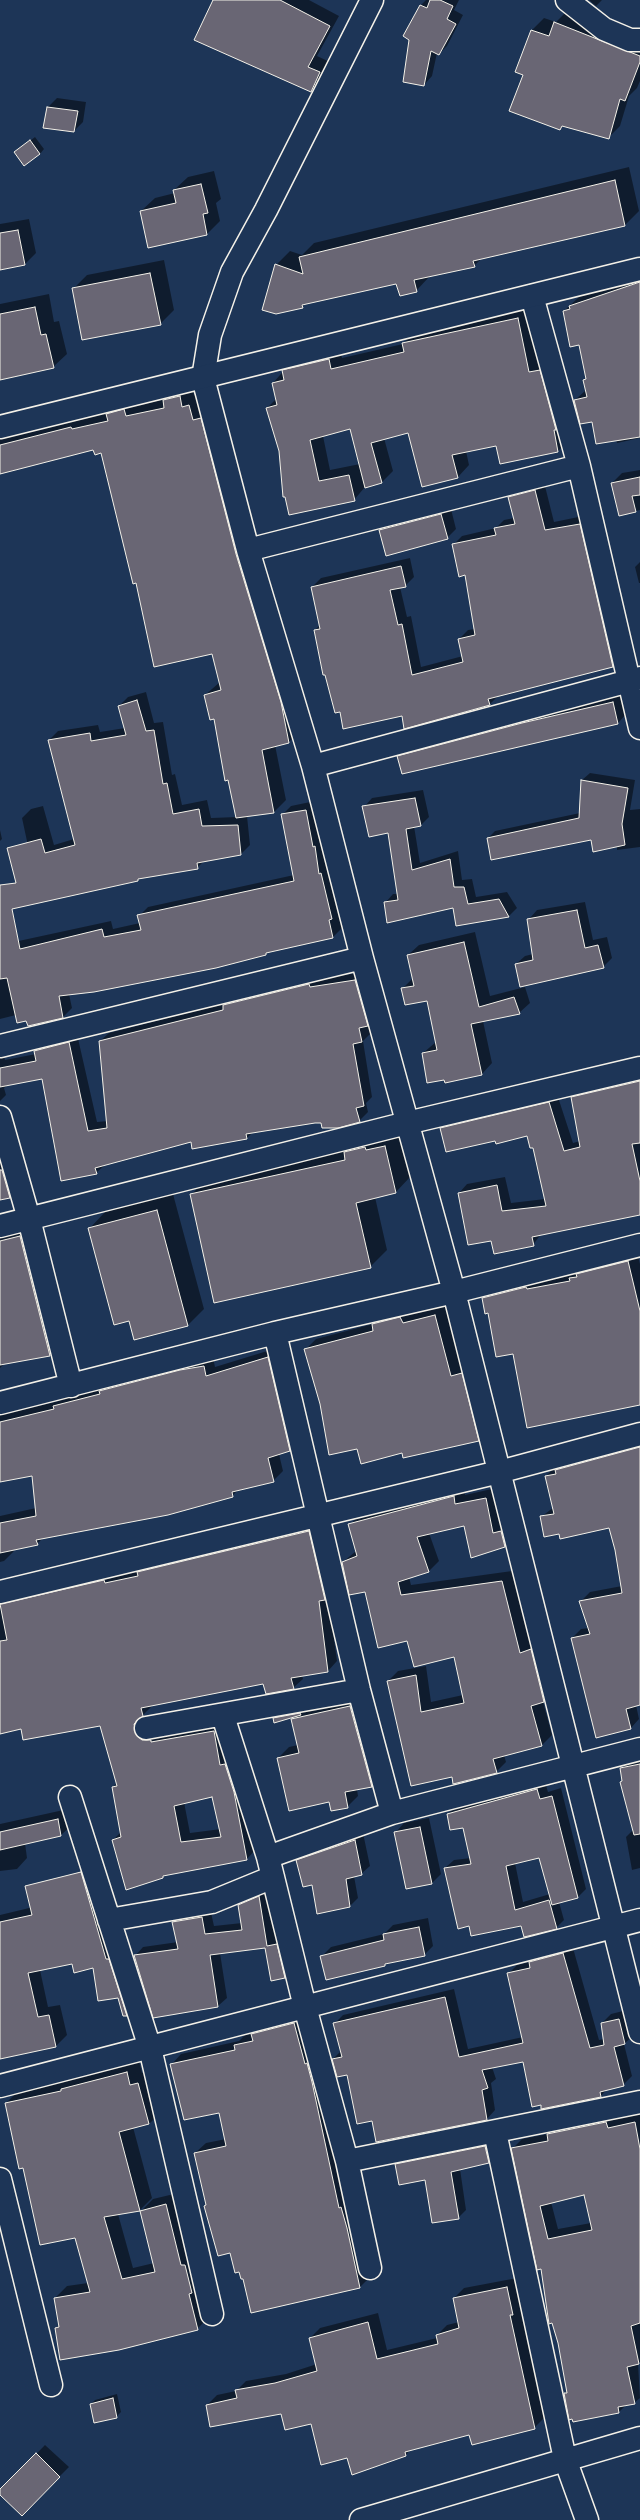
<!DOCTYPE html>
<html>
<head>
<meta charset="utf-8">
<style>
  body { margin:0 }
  canvas { display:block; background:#1d3557 }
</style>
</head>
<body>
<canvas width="640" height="2520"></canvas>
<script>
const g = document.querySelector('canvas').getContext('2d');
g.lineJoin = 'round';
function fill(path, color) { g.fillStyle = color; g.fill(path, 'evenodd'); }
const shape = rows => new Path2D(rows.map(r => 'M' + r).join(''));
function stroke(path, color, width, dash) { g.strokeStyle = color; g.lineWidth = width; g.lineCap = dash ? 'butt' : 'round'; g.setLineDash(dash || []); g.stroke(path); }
fill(shape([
  [215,0,309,0,339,16,317,56,330,62,321,81,311,91],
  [426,0,459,0,454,10,463,15,447,46,439,54,437,53,432,76,424,85,421,5],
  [589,0,602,0,596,6],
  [567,11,640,39,640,81,637,88,629,96,620,126,608,138,564,125,560,129,524,74,517,71,532,30,544,18,556,22],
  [57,98,86,102,83,122,74,131,44,127,48,107],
  [35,137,44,149,40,154,15,152],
  [629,167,639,211,625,225,483,257,474,266,430,276,416,291,397,282,306,303,302,307,276,265,290,251,302,255,314,243],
  [214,171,221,199,216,203,220,221,207,234,141,211,155,198,175,193,174,190,188,177],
  [29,219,36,253,24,265,0,269,0,224],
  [164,260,174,310,160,324,73,289,87,275],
  [640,276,640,438,617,443,616,439,593,421,575,400,586,390,584,380,586,378,579,344,564,311,580,296],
  [49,294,54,322,59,321,67,354,53,367,0,380,0,304],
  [529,308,569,440,558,451,500,462,497,444,466,451,469,465,458,477,423,486,409,432,384,438,393,471,381,483,365,487,354,500,290,514,280,451,267,408,277,398,273,383,294,359,340,348,342,358,403,344,415,331],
  [350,428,360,464,330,470,323,436],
  [192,385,194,395,201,394,301,729,289,742,275,745,286,800,274,812,247,816,250,845,241,854,205,860,197,868,141,877,138,881,40,902,22,818,31,809,43,806,54,845,74,839,49,740,58,731,98,725,100,732,125,728,119,706,128,697,146,692,154,723,163,722,172,775,175,774,182,805,207,800,211,818,237,817,215,718,205,695,220,682,213,653,137,582,102,452,94,449,0,473,0,437,83,415,84,418,109,412,119,402,136,398,138,405,165,399,176,388],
  [640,470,640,510,619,515,612,483,622,473],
  [544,482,554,522,588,515,621,657,612,666,498,696,489,705,403,715,340,711,315,630,320,625,312,587,321,578,410,558,414,577,405,586,400,587,407,617,411,616,421,667,463,656,459,639,468,630,475,629,466,574,453,545,462,536,496,528,504,520,514,518,509,497,518,488],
  [450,505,456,529,447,538,381,530,390,521],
  [640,562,640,583,639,583,635,567],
  [626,689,631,709,618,723,398,757,412,743],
  [590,773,635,780,630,810,640,809,640,847,617,850,617,846,591,838,488,838,495,831,580,813,582,780],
  [423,790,429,817,421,825,414,826,420,863,458,851,462,880,472,879,476,897,507,892,517,908,509,916,456,924,453,907,385,903,393,894,398,894,389,832,364,807,372,798],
  [315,801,341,909,338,911,342,928,333,937,269,951,266,954,69,994,72,1008,63,1017,27,1019,16,1015,0,1019,0,945,111,921,113,929,140,923,139,916,148,907,294,875,282,815,291,806],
  [0,830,2,839,0,841],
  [585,902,593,940,607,937,612,958,603,967,516,964,525,956,533,954,529,919,537,910],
  [475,932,490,996,525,987,530,1003,519,1013,483,1021,492,1063,482,1074,423,1053,436,1042,428,1000,402,989,413,978,408,955,419,945],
  [364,972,371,1033,363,1041,372,1097,366,1103,368,1112,359,1121,315,1122,253,1132,247,1138,191,1141,105,1165,96,1173,43,1078,8,1085,4,1088,6,1095,0,1101,0,1058,4,1057,5,1060,36,1054,35,1051,44,1042,77,1034,97,1122,108,1121,100,1041,109,1033,226,1003,233,996,319,979],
  [640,1075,640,1214,541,1234,533,1245,492,1240,459,1193,467,1184,505,1177,511,1203,545,1199,533,1147,528,1134,495,1140,441,1128,450,1120,557,1094,573,1143,580,1141,573,1097,581,1089],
  [0,1124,18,1188,9,1197,0,1198],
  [401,1130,412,1175,396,1192,375,1197,387,1250,370,1267,191,1195,207,1178],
  [173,1194,204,1309,188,1325,130,1319,89,1229,105,1212],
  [29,1228,59,1346,50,1355,5,1363,0,1368,0,1234],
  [637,1252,640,1264,640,1404,514,1352,488,1312,483,1298,492,1289,576,1273,579,1269],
  [445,1306,461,1366,472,1364,488,1430,478,1440,403,1452,358,1448,321,1403,305,1350,316,1339,373,1324,383,1314,411,1307,413,1313],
  [277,1348,299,1441,290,1451,279,1454,283,1471,273,1481,239,1489,232,1496,43,1538,37,1544,13,1549,14,1551,4,1561,0,1562,0,1516,36,1508,33,1475,0,1481,0,1415,59,1401,63,1397,213,1357,215,1367],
  [640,1442,640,1704,636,1705,639,1719,630,1729,572,1638,581,1629,589,1628,581,1601,590,1592,622,1586,610,1526,560,1533,541,1517,554,1507,546,1476,555,1467],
  [464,1486,465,1495,496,1488,515,1536,505,1547,465,1525,429,1533,439,1561,429,1571,409,1577,411,1585,512,1571,530,1643,541,1640,554,1691,543,1702,552,1735,542,1745,504,1755,506,1762,496,1772,452,1775,388,1681,398,1671,426,1666,431,1702,463,1695,454,1656,408,1640,343,1562,356,1551,350,1525,360,1514],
  [318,1522,337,1661,328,1671,302,1675,303,1679,293,1688,264,1683,153,1705,143,1715,146,1727,223,1722,256,1849,247,1859,165,1875,163,1877,113,1840,121,1832,113,1787,117,1783,101,1725,22,1728,0,1733,0,1597],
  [213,1796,221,1829,190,1833,184,1802],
  [361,1695,383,1775,372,1786,357,1789,358,1796,347,1807,330,1801,278,1758,289,1747,298,1745,292,1719,296,1716,274,1718,278,1714],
  [640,1758,640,1868,632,1870,626,1837,634,1829,621,1769,629,1760],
  [545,1782,548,1792,561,1788,586,1889,578,1897,559,1902,564,1920,556,1928,470,1925,445,1868,454,1860,471,1858,464,1827,448,1814,456,1806],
  [540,1857,550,1894,523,1902,515,1863],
  [68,1809,72,1825,61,1835,25,1843,27,1858,17,1869,0,1871,0,1824],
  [429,1818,441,1874,432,1883,395,1833,404,1823],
  [363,1833,370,1866,361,1874,354,1876,358,1898,350,1906,313,1884,297,1861,306,1852],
  [267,1888,276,1938,285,1936,293,1969,285,1977,265,1947,220,1953,227,1998,218,2006,154,2017,135,1956,143,1947,178,1942,173,1922,182,1913,210,1908,214,1926,242,1923,239,1905,248,1896],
  [100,1891,137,2004,126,2015,119,1997,94,1967,73,1963,40,1970,48,2007,60,2005,67,2035,56,2046,0,2058,0,1915],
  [428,1918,433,1946,424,1955,388,1962,385,1965,321,1957,331,1947,384,1934,393,1925],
  [573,1948,599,2040,604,2039,602,2023,611,2014,627,2010,634,2035,624,2044,632,2076,623,2085,608,2088,601,2096,524,2060,492,2067,496,2079,491,2083,495,2110,487,2119,373,2120,347,2074,333,2059,341,2051,334,2024,343,2015,454,1989,468,2049,523,2037,508,1974,517,1965,530,1962,539,1953],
  [304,2013,370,2277,360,2287,243,2278,207,2204,195,2153,206,2143,226,2139,220,2112,171,2065,181,2054,239,2041,245,2035,253,2033,263,2024],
  [139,2061,142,2073,150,2071,161,2112,149,2124,133,2127,152,2198,140,2210,118,2214,133,2268,154,2263,141,2211,153,2199,178,2193,209,2317,197,2329,56,2328,60,2324,55,2298,67,2286,88,2283,75,2236,24,2167,6,2103,18,2091,71,2080,74,2077],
  [616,2112,617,2118,640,2114,640,2362,638,2363,640,2398,634,2403,626,2405,619,2412,565,2394,567,2391,559,2343,512,2149,522,2139,548,2134,557,2124],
  [585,2194,591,2223,558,2229,551,2202],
  [493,2138,497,2154,488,2162,460,2169,466,2210,458,2218,426,2179,396,2164,404,2156],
  [0,2194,7,2227,0,2234],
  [517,2278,522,2304,520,2306,544,2418,534,2428,470,2434,411,2449,406,2455,353,2474,347,2457,312,2423,281,2413,207,2405,217,2395,236,2391,246,2381,286,2374,317,2364,310,2338,320,2328,378,2313,387,2350,437,2338,437,2335,447,2325,459,2322,454,2298,464,2288],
  [117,2394,121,2412,116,2417,91,2404,95,2400],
  [45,2445,69,2467,22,2514,0,2491]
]), '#0007');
const building = shape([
  [213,0,280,0,330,26,308,67,320,72,311,92,194,40,213,0],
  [430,0,440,0,453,6,447,19,456,24,439,55,431,51,424,86,403,82,409,40,403,36,420,5,427,8,430,0],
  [554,22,640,56,640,62,625,101,620,99,609,139,562,126,560,130,509,111,523,75,515,72,531,30,549,36,554,22],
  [47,107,78,111,74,132,43,128,47,107],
  [30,140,40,154,24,166,14,152,30,140],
  [615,180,625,226,473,261,475,267,414,280,417,292,400,296,396,284,302,305,303,308,276,314,262,310,275,264,303,274,299,257,615,180],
  [201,184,208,213,203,214,207,235,148,248,140,211,176,203,173,190,201,184],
  [18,230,25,265,0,270,0,233,18,230],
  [150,273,161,325,82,340,72,288,150,273],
  [640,282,640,437,596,444,592,422,580,424,574,400,587,397,583,380,586,379,579,345,570,347,563,311,570,309,569,306,640,282],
  [35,307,41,335,46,334,54,368,0,380,0,314,35,307],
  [518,318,529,372,540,370,556,430,554,430,558,452,500,464,496,446,452,455,458,478,422,487,408,433,371,443,382,483,365,488,350,429,310,440,319,481,349,475,355,501,289,515,285,497,283,497,279,451,266,408,277,405,272,383,284,380,282,370,329,359,331,369,404,352,402,343,518,318],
  [180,396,182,407,189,405,193,420,201,418,236,554,281,702,289,743,262,750,274,813,236,818,228,780,225,781,214,719,210,720,204,695,221,690,212,654,154,667,136,583,133,584,101,453,95,455,93,450,0,474,0,445,71,427,72,429,108,421,106,414,124,409,126,416,164,408,163,400,180,396],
  [640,477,640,495,632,496,636,512,619,516,611,483,640,477],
  [535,490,545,530,580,524,613,667,488,699,490,705,404,729,402,716,343,729,340,712,335,713,325,675,323,675,314,630,320,629,311,587,401,566,406,587,390,590,398,625,402,624,412,675,463,662,458,639,475,635,465,575,459,577,452,544,496,535,494,528,515,524,508,497,535,490],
  [441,514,448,539,386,556,379,530,441,514],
  [137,700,146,731,154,730,163,784,167,783,173,814,199,809,202,826,238,825,241,855,197,863,198,869,138,879,138,881,12,909,20,949,102,929,104,937,141,930,137,915,294,881,281,814,306,810,313,847,315,846,319,874,321,873,332,919,329,920,333,938,266,953,266,955,216,968,94,992,59,996,63,1018,28,1026,26,1021,17,1023,7,978,0,979,0,885,16,883,7,848,41,839,45,853,75,845,48,740,90,733,91,741,126,735,118,706,137,700],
  [613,702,618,724,402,774,397,756,522,723,613,702],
  [581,780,628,788,622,824,625,845,593,852,591,840,491,860,487,838,579,818,581,780],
  [415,798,421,826,406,829,412,870,450,859,454,887,464,887,468,904,499,899,509,917,456,926,453,908,387,923,384,902,398,900,388,833,369,837,362,806,415,798],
  [577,910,585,948,598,945,604,968,520,987,515,964,533,960,527,919,577,910],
  [464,942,479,1007,514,997,520,1014,471,1024,482,1075,445,1083,444,1080,427,1083,422,1053,437,1050,427,1001,405,1005,401,988,414,986,407,955,464,942],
  [355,980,368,1026,359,1028,362,1042,353,1044,364,1106,356,1108,360,1122,338,1128,322,1128,321,1123,315,1123,246,1134,247,1139,192,1149,191,1142,95,1168,97,1174,61,1181,42,1079,0,1087,0,1068,36,1061,34,1051,69,1042,88,1131,107,1128,99,1041,223,1010,223,1005,309,984,310,987,355,980],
  [640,1081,640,1143,632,1144,640,1181,640,1215,532,1237,534,1246,494,1254,491,1241,468,1245,458,1193,497,1185,502,1211,546,1206,533,1148,530,1148,527,1136,496,1144,495,1141,446,1152,440,1128,549,1102,564,1151,580,1147,571,1097,640,1081],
  [385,1146,396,1193,356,1203,371,1268,214,1303,190,1194,345,1160,344,1152,365,1147,366,1150,385,1146],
  [0,1170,2,1170,10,1198,0,1200,0,1170],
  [157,1210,188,1326,134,1340,129,1321,114,1325,88,1228,157,1210],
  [20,1236,50,1356,0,1365,0,1241,20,1236],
  [628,1261,640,1311,640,1405,527,1428,513,1354,496,1357,488,1313,485,1314,482,1298,526,1287,527,1289,570,1281,569,1278,577,1277,576,1274,628,1261],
  [435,1315,451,1376,462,1373,479,1441,403,1458,402,1453,361,1464,357,1449,329,1455,320,1404,304,1349,373,1331,372,1324,400,1317,403,1323,435,1315],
  [268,1357,290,1451,268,1458,274,1482,232,1492,233,1497,168,1515,36,1540,38,1545,0,1553,0,1523,36,1516,32,1476,0,1482,0,1422,54,1409,53,1406,100,1394,99,1391,180,1370,204,1366,206,1376,268,1357],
  [640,1447,640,1705,626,1709,631,1729,596,1738,571,1638,590,1634,579,1601,622,1593,615,1550,609,1528,560,1539,559,1534,544,1537,540,1516,554,1514,545,1476,556,1474,555,1470,640,1447],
  [454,1496,455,1504,486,1498,493,1533,501,1531,505,1547,471,1558,464,1526,417,1537,429,1572,398,1582,401,1595,502,1581,520,1653,531,1649,544,1702,531,1706,542,1746,493,1759,497,1773,453,1784,452,1777,411,1786,387,1681,416,1675,421,1712,464,1703,454,1657,414,1667,407,1641,378,1648,365,1592,349,1595,342,1562,357,1556,348,1524,454,1496],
  [309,1531,325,1600,319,1601,328,1672,291,1678,294,1689,266,1694,263,1684,141,1708,143,1716,134,1724,137,1736,142,1740,151,1740,151,1742,214,1731,220,1765,225,1764,234,1792,247,1860,163,1876,163,1878,126,1890,112,1840,121,1837,112,1787,117,1786,100,1726,23,1740,21,1729,0,1734,0,1641,7,1640,0,1604,104,1580,105,1583,138,1576,137,1572,309,1531],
  [212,1797,221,1837,181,1842,174,1806,212,1797],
  [350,1706,372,1787,345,1792,348,1808,331,1811,329,1802,289,1811,277,1758,299,1753,291,1719,350,1706],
  [300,1713,301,1715,274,1723,273,1718,300,1713],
  [640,1764,640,1834,634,1835,620,1782,622,1781,620,1768,640,1764],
  [537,1789,540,1799,552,1796,578,1898,552,1905,539,1858,506,1866,515,1910,549,1900,557,1929,524,1937,521,1926,471,1936,469,1926,458,1929,444,1868,471,1864,463,1828,450,1830,447,1814,537,1789],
  [58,1819,61,1836,0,1850,0,1832,58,1819],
  [420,1827,432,1884,406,1889,394,1832,420,1827],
  [355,1840,362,1875,346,1879,350,1907,317,1914,312,1885,303,1887,296,1860,355,1840],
  [81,1872,106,1959,109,1959,127,2016,123,2016,118,1998,98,2001,93,1968,74,1973,72,1964,28,1973,38,2017,49,2015,56,2047,0,2059,0,1922,32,1915,25,1886,81,1872],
  [259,1896,267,1946,277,1944,285,1978,271,1981,265,1948,210,1955,218,2007,153,2018,134,1955,178,1949,172,1922,202,1917,205,1934,242,1930,238,1905,259,1896],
  [419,1927,425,1956,385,1964,385,1966,326,1980,320,1956,384,1940,383,1934,419,1927],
  [563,1953,590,2048,604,2045,601,2023,619,2019,625,2044,614,2047,624,2086,600,2092,601,2097,541,2109,541,2105,532,2107,523,2062,482,2070,488,2088,482,2090,487,2120,376,2142,372,2121,357,2124,347,2075,337,2077,332,2059,342,2057,333,2023,445,1997,459,2057,523,2043,507,1973,530,1968,529,1962,563,1953],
  [294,2023,305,2064,307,2063,312,2082,339,2208,341,2207,347,2228,360,2288,251,2313,243,2279,241,2279,239,2272,235,2273,230,2253,218,2256,204,2206,206,2205,194,2153,226,2146,219,2113,184,2120,170,2064,235,2050,234,2045,253,2041,251,2034,294,2023],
  [127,2072,130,2085,138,2083,149,2124,119,2132,140,2211,104,2217,122,2279,155,2272,140,2211,166,2204,181,2265,185,2265,192,2293,189,2294,198,2330,119,2350,60,2360,55,2328,59,2327,54,2298,90,2292,75,2238,40,2245,23,2168,19,2169,5,2103,61,2091,61,2089,127,2072],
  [606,2122,608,2128,635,2122,640,2149,640,2323,631,2326,639,2364,627,2367,635,2404,618,2407,619,2413,573,2422,572,2419,569,2420,564,2393,567,2393,558,2343,552,2323,549,2324,541,2269,537,2270,511,2148,548,2141,547,2134,606,2122],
  [584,2195,592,2230,548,2239,540,2206,584,2195],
  [485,2146,489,2163,451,2172,459,2219,432,2223,425,2180,399,2185,395,2164,485,2146],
  [507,2287,513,2315,510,2315,535,2429,472,2445,469,2435,405,2452,406,2456,352,2475,347,2458,321,2465,311,2424,285,2430,281,2414,210,2427,206,2405,237,2398,235,2390,275,2383,317,2371,309,2338,368,2322,377,2359,438,2344,436,2335,459,2328,453,2298,507,2287],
  [113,2398,117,2418,94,2423,90,2404,113,2398],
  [36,2453,60,2477,22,2516,0,2495,0,2489,36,2453]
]);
fill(building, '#696674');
stroke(building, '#f4f1e8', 1);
const street = shape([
  [372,0,266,210,232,272,210,335,203,378,248,550,313,766,362,958,454,1292,640,2032],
  [567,0,604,29,630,40,640,40],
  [532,296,579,466,640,728],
  [248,550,579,466],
  [313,766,640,678],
  [0,1046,362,958],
  [0,1117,29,1219,71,1386],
  [0,1226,407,1123,640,1068],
  [275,1333,359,1690,392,1813],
  [0,1403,275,1333,454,1292,640,1245],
  [0,1592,499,1472,640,1434],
  [223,1716,268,1857,305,2007,347,2161,370,2268],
  [146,1728,359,1690],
  [70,1797,150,2048,212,2314],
  [268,1857,392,1813,640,1749],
  [109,1920,212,1902,273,1877],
  [0,2086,640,1920],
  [495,2132,565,2459,587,2520],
  [347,2161,640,2102],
  [0,2179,51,2385],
  [361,2520,640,2438]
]);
const secondary = shape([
  [0,427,640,269]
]);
stroke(street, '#f4f1e8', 25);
stroke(secondary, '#f4f1e8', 25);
stroke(street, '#1d3557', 22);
stroke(secondary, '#1d3557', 22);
</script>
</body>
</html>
